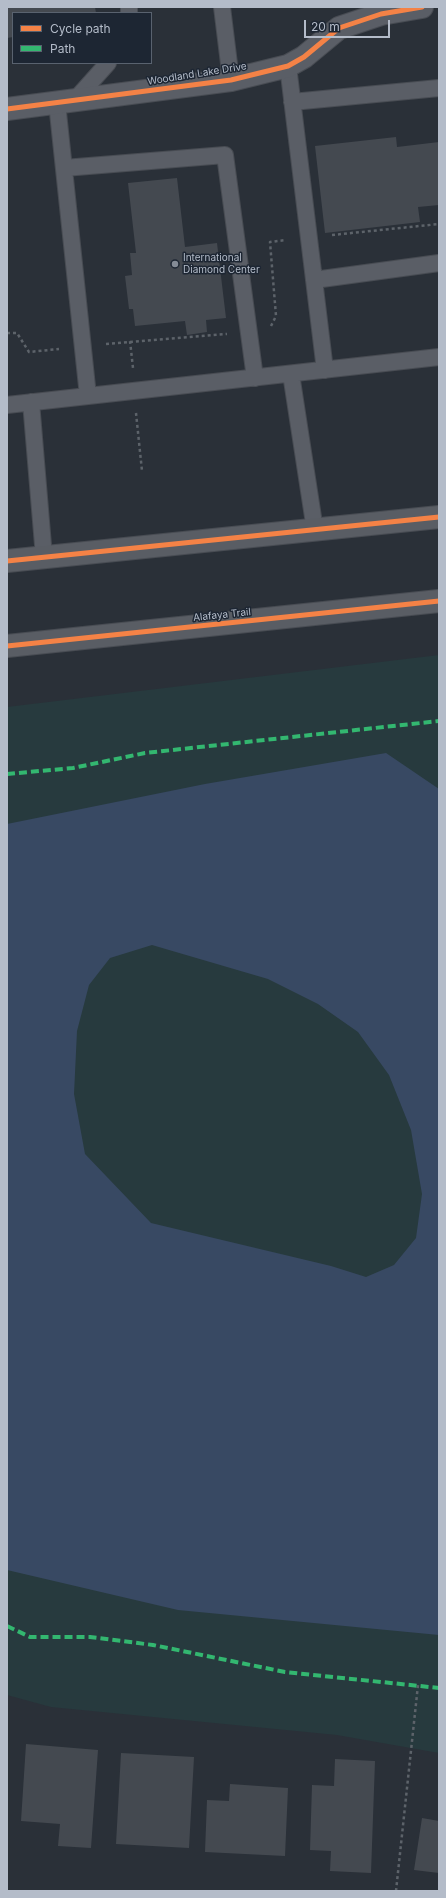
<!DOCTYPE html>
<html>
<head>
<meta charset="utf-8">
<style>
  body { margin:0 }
  #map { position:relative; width:446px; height:1898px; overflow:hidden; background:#2a3038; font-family:Inter,sans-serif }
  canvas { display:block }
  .frame { position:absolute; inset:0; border:8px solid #b4bcc9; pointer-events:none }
  .legend { position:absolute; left:12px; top:12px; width:140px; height:52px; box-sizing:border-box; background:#1d2633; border:1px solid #59626f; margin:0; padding:5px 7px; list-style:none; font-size:12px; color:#b4bcc9 }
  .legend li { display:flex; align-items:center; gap:8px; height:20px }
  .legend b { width:20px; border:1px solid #59626f }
  .scale { position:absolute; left:304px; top:20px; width:86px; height:18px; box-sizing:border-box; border:2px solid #b4bcc9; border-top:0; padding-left:5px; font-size:12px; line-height:14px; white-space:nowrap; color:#b4bcc9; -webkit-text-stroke:3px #1d2633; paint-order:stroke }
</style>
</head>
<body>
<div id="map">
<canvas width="446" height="1898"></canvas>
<div class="frame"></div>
<ul class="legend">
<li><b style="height:5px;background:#f48246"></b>Cycle path</li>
<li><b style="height:5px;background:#33b770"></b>Path</li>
</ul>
<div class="scale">20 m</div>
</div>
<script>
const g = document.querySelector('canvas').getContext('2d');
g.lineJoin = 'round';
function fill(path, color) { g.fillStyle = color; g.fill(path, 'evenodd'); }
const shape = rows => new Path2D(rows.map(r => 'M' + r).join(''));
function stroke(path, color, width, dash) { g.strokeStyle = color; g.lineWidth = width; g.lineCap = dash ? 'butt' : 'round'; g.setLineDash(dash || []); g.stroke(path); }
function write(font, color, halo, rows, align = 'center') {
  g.font = font + ' Inter,sans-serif'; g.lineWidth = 3; g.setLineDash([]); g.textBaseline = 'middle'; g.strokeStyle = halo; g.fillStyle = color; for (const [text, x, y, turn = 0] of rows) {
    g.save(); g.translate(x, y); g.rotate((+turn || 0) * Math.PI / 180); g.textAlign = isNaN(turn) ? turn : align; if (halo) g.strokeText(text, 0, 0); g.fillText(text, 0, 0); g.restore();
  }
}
fill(shape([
  [439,655,439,1753,337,1735,51,1707,7,1695,7,707]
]), '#273a3e');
fill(shape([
  [386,753,439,789,439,1635,178,1610,7,1570,7,824,205,784],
  [152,945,268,979,318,1004,358,1032,389,1075,411,1130,422,1194,416,1238,394,1265,366,1277,331,1266,151,1223,85,1154,74,1094,77,1031,89,985,110,958]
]), '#384963');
fill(shape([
  [7,7,95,7,96,13,13,13,13,37,7,38],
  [396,137,397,147,439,142,439,205,418,207,420,222,325,233,315,146],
  [177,178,185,247,217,243,226,318,206,320,207,332,187,335,185,321,135,326,133,309,129,309,125,276,132,275,130,253,136,253,128,183],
  [26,1744,98,1750,91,1848,58,1846,60,1824,21,1821],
  [121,1753,194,1757,189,1848,116,1844],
  [335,1759,375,1761,371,1873,330,1871,331,1851,310,1850,312,1785,334,1786],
  [230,1784,288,1788,285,1856,205,1852,207,1800,229,1801],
  [422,1818,439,1821,439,1873,414,1870]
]), '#444950');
const lane = shape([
  [129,7,129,13],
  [222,7,231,80],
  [288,66,325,370],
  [74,101,108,63],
  [292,102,439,88],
  [57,103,88,396],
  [64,168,225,155,255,378],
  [314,280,439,263],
  [291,374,315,530],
  [31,402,44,557],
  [7,405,439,357]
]);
const street = shape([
  [7,109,231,80,288,66,304,57,339,28,381,14,422,7]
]);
const secondary = shape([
  [7,561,439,517],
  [7,646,439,601]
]);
stroke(lane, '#484c53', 18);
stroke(street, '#484c53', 24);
stroke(secondary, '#484c53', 24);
stroke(shape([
  [332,235,439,224],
  [271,326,276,316,270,242,286,240],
  [7,333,17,333,29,352,59,349],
  [130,341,133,368],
  [106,344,227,334],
  [136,413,142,471],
  [396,1891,418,1685]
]), '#5d636a', 2.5, [3, 3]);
stroke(lane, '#5a5e66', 16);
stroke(street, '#5a5e66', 22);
stroke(secondary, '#595d64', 22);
stroke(shape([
  [7,774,73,768,145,753,439,721],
  [7,1626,30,1637,90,1637,153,1645,285,1672,439,1688]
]), '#33b770', 4, [8, 4]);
stroke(shape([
  [7,109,231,80,288,66,304,57,339,28,381,14,422,7],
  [7,561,439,517],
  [7,646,439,601]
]), '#f48246', 5);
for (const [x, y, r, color] of [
  [175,264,4,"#848b96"]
]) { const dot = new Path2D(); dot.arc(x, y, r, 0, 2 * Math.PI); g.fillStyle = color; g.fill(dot); stroke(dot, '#1d2633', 1.5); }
write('10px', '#b4bcc9', '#1d2633', [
  ["Woodland Lake Drive",197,74,-9],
  ["Alafaya Trail",222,615,-6]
]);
write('10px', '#b4bcc9', '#1d2633', [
  ["International",183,258],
  ["Diamond Center",183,270]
], 'left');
</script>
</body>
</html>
